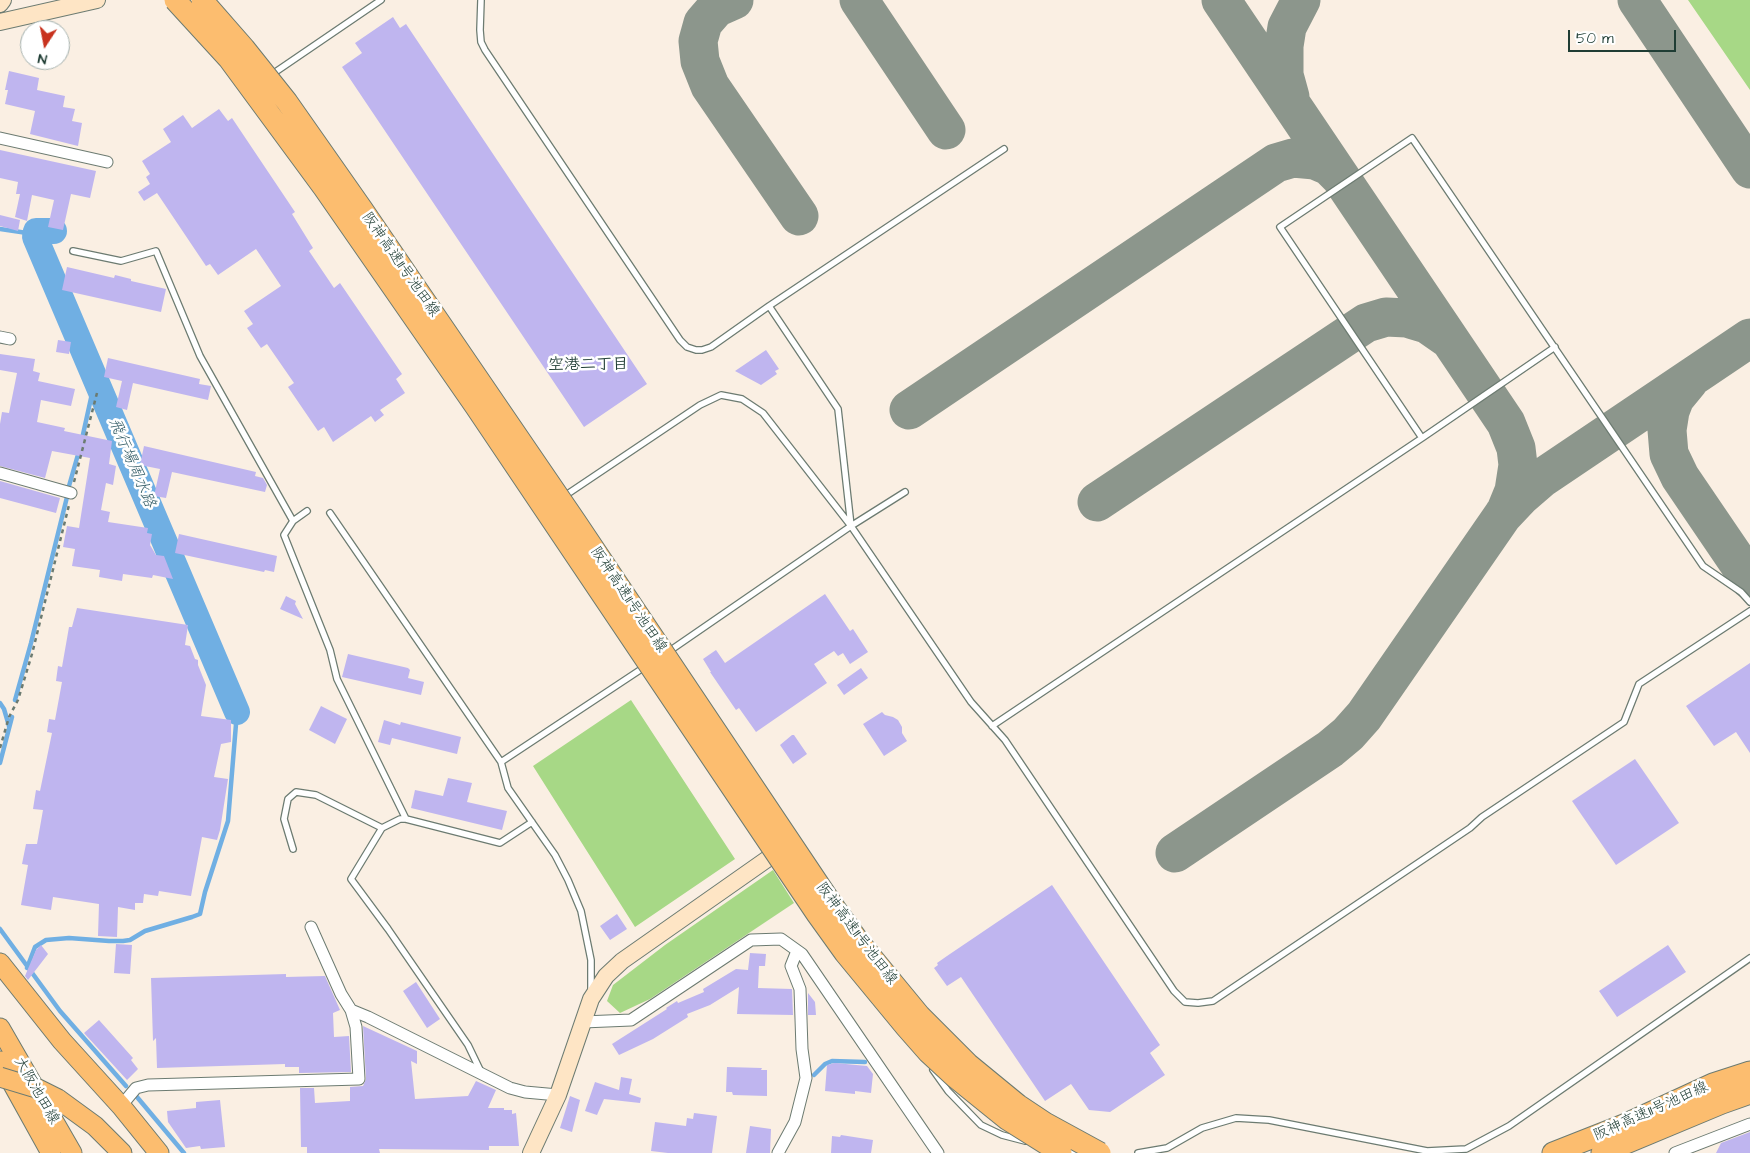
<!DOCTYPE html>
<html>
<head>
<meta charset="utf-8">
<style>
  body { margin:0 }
  #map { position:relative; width:1750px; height:1153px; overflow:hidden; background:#faefe3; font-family:"Architects Daughter",sans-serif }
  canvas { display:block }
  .north { position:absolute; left:20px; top:20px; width:50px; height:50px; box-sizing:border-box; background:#fff; border:1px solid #a5b1ae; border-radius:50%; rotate:191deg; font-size:14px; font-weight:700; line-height:20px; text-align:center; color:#1f3d34 }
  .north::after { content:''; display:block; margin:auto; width:18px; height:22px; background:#c8321e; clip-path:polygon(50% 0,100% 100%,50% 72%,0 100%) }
  .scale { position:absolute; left:1568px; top:30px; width:108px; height:22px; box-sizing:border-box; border:2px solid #1f3d34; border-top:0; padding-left:6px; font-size:15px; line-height:18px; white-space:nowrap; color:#1f3d34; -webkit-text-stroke:4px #fff; paint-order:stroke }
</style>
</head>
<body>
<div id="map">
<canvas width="1750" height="1153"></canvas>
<div class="north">N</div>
<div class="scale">50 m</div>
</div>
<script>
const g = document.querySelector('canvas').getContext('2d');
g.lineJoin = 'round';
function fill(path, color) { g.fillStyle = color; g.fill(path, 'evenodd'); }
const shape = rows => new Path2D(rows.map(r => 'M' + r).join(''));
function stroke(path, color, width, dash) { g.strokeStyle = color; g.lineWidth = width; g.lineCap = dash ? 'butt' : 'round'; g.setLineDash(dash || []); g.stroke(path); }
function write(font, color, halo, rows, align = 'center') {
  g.font = font + ' "Architects Daughter","Klee One",sans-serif'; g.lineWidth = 5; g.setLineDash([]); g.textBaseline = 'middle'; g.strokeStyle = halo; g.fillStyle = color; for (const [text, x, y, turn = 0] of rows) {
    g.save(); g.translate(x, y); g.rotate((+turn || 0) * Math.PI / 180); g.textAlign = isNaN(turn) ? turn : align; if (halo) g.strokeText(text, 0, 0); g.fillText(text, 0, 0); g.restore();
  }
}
fill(shape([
  [1688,0,1750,0,1750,90],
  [631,700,735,859,635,927,533,766],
  [773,870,794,903,650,999,620,1013,607,1001,613,985,665,945]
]), '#a7d886');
stroke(shape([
  [0,229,34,234],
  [82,439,95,380],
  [69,486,79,451],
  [15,700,31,643,67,497],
  [0,703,4,709,9,726],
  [0,763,12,717],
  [0,929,60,1011,126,1086],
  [27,968,35,947,46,940,69,938,109,941,123,941,130,940,145,931,192,917,200,914,205,892,228,821,237,712],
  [814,1075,825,1064,832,1061,865,1062],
  [137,1097,184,1153]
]), '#70afe3', 4.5);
stroke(shape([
  [54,231,36,231,35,237,237,712]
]), '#70afe3', 26);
stroke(shape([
  [734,0,716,8,703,23,698,41,700,61,710,86,799,216],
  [859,0,946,130],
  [1221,0,1506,423,1516,448,1518,465,1514,491,1505,513],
  [1637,0,1750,169],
  [1290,97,1284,75,1284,46,1287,27,1301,0],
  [1689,381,1675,398,1670,411,1667,430,1669,454,1680,477,1750,580],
  [909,410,1276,163,1293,158,1315,160,1329,166,1341,178],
  [1097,502,1366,323,1386,317,1407,318,1427,324,1450,340],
  [1175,853,1330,749,1348,734,1364,716,1503,515,1520,497,1542,478,1750,338]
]), '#8c968c', 39);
fill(shape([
  [393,17,400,28,406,24,647,384,584,427,342,67,362,53,355,43],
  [9,71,39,78,37,90,65,96,63,107,75,109,72,121,82,123,78,146,30,134,35,111,5,104,8,90,5,90],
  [219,109,228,121,232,118,295,212,292,214,313,248,309,251,334,288,340,283,402,374,396,379,405,393,380,410,384,415,375,422,371,416,333,442,324,427,318,431,288,387,294,383,267,344,261,348,247,328,253,324,244,311,281,286,256,249,218,275,210,264,206,266,157,193,144,201,138,192,150,184,146,177,150,174,142,161,171,142,163,129,183,115,192,128],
  [0,150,96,171,90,198,71,194,63,230,48,227,54,200,32,195,27,221,15,217,20,194,16,194,18,182,0,178],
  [0,215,20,220,18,231,0,226],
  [67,267,114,278,115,275,131,279,131,281,166,289,161,312,62,290],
  [58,340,71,342,69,354,56,352],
  [766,350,779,369,775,371,777,374,761,385,735,371],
  [0,354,35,359,33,371,40,373,38,381,75,389,71,406,41,400,37,422,65,428,64,431,112,441,109,464,116,466,113,485,106,483,101,510,110,512,108,522,148,528,147,533,152,534,150,545,156,555,164,556,173,579,153,575,152,578,123,574,122,581,99,577,100,570,72,566,75,549,63,547,67,526,79,528,90,458,52,451,45,478,0,466,0,424,2,412,9,413,17,373,0,370],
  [108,358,200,379,199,384,211,386,208,400,133,383,127,410,116,407,122,381,104,377],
  [144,446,256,472,255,476,263,478,267,485,265,492,172,472,166,498,154,496,160,469,140,465],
  [0,481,60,498,56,513,0,498],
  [179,534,277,556,274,572,265,570,264,572,175,553],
  [825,594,850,631,853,629,868,652,850,664,843,653,838,656,834,651,814,664,827,683,756,732,739,708,736,710,710,672,711,672,703,659,716,650,725,663],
  [286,596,296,601,295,604,303,619,280,609],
  [77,608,188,625,185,645,190,646,195,659,198,660,198,665,206,685,201,716,231,720,231,742,221,744,214,777,228,779,220,830,217,840,202,837,191,896,159,891,158,896,144,894,143,903,135,903,135,910,118,907,117,937,98,936,99,904,53,897,51,910,21,905,28,865,22,864,26,844,37,844,43,810,33,809,36,790,40,791,52,733,47,732,49,719,55,720,62,682,56,681,58,666,62,667,69,627,72,627],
  [348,654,408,668,410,670,408,678,424,682,421,695,342,677],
  [1750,663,1750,753,1736,732,1714,746,1686,706],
  [861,668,868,678,844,695,837,685],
  [321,706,347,719,335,744,309,730],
  [882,712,885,715,893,717,898,720,902,727,902,733,907,741,884,756,863,724],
  [384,720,400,725,401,722,461,737,457,754,392,738,390,745,378,742],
  [792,735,794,735,807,754,793,764,780,745],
  [1635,759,1679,823,1616,865,1572,801],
  [448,778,472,783,467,802,507,811,502,830,411,808,415,790,443,796],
  [1052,885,1160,1045,1150,1053,1165,1075,1110,1112,1089,1110,1071,1084,1045,1101,961,977,947,986,934,968,938,965,937,963,947,956],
  [617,914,627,929,610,940,600,926],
  [116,944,132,945,130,974,114,973],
  [41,945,48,954,28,980,25,976,36,950],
  [1668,945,1686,972,1617,1017,1599,991],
  [750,953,766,954,765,966,759,966,758,988,792,989,793,1015,737,1014,739,987,710,1005,687,1014,688,1017,653,1039,619,1055,612,1044,667,1009,666,1008,677,1001,678,1003,704,992,703,989,736,969,748,970],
  [286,974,286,977,325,976,340,1010,333,1013,334,1037,349,1036,351,1072,299,1073,299,1067,285,1067,285,1064,157,1068,156,1038,153,1041,151,978],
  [416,982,440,1019,427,1028,403,991],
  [808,989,808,993,815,1002,816,1015,808,1015],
  [99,1020,133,1058,131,1060,138,1069,127,1080,84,1033],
  [363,1026,417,1051,417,1064,411,1061,415,1099,468,1096,476,1081,496,1090,488,1108,504,1108,504,1110,512,1110,512,1114,516,1113,519,1146,489,1146,489,1150,379,1149,380,1153,307,1153,307,1147,301,1147,300,1088,314,1088,315,1103,350,1101,350,1087,363,1086,366,1079],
  [835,1063,867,1066,873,1074,871,1093,855,1091,855,1094,825,1091,827,1065],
  [727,1067,762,1068,761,1070,767,1070,767,1096,733,1095,732,1092,726,1092],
  [621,1077,632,1079,629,1094,641,1098,640,1103,604,1099,597,1115,585,1111,595,1082,619,1090],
  [570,1096,580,1100,572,1132,560,1128],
  [220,1100,225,1147,201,1149,200,1146,186,1148,168,1122,167,1111,196,1108,196,1102],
  [694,1113,717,1116,712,1153,668,1153,651,1151,655,1122,686,1126,687,1118,693,1119],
  [750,1126,771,1129,770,1153,746,1153],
  [1750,1132,1750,1153,1716,1153,1721,1143],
  [841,1135,873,1140,871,1153,831,1153,832,1136,840,1137]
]), '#bfb5ef');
const lane = shape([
  [481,0,480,30,481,42,485,50,680,340,687,347,696,350,702,350,711,347,769,306,838,409,851,526,971,702,1005,740,1174,991,1185,1002,1198,1003,1213,1001,1470,828,1482,817,1624,722,1639,684,1750,611],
  [271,75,381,0],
  [73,251,121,261,156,251,200,356,293,521],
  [769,306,1004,149],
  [1422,438,1555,347],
  [563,497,700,405,721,395,742,399,763,413,851,526],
  [307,511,293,521,284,535,330,650,337,679,406,819],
  [330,513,501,762,508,788,555,855,568,880,581,911,591,960,591,990],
  [668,652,851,526,905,492],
  [992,726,1422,438,1280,227,1412,138,1703,566,1741,592,1750,602],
  [501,762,646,666],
  [293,849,284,819,288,799,296,792,316,795,382,828],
  [933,1070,948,1091,981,1125,1002,1135,1025,1141],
  [481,1072,468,1045,388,929,351,879,382,828,400,819,406,819,500,843,532,822],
  [1064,1150,1079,1153],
  [1138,1153,1167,1148,1202,1128,1236,1118,1269,1120,1427,1151,1466,1149,1509,1126,1750,958]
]);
const street = shape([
  [0,138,107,162],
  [0,337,10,339],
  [0,473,71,493],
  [311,927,341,994,351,1010],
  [583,1022,631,1020,751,940,781,939,802,954,938,1153],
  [121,1106,136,1088,148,1085,359,1079,356,1027,351,1010,368,1017,510,1088,525,1092,558,1095],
  [778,1153,795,1122,806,1078,802,1049,800,989,791,966,797,951],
  [1675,1153,1750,1124]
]);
const secondary = shape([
  [0,4,3,0],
  [0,22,97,0],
  [531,1153,558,1095,591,999,606,976,622,961,783,848]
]);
const primary = shape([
  [0,963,62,1041,121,1106,159,1153],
  [0,1028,72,1153],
  [0,1061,51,1153],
  [58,1099,95,1126,122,1153]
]);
const highway = shape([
  [1553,1153,1624,1125,1713,1084,1750,1072],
  [1602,1153,1722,1103,1750,1093]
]);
stroke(lane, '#6c7b71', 8);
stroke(street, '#6c7b71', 13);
stroke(secondary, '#6c7b71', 18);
stroke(primary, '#6c7b71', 21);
stroke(highway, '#6c7b71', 23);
stroke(shape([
  [74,482,97,393],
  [0,748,9,717,18,700,32,654,69,505]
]), '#6c7b71', 2.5, [4, 4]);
stroke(lane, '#fff', 5.5);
stroke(street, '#fff', 11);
stroke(secondary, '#fee5c5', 16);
stroke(primary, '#fcbd6f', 19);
stroke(highway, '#fcbd6f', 21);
const primaryBridge = shape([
  [0,1077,36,1088,58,1099]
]);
const highwayBridge = shape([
  [175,0,229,59,324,188,476,407,817,914,845,953,906,1027,928,1052,955,1077,1007,1119,1061,1153],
  [202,0,244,48,287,102,362,209,575,521,831,903,859,942,920,1016,968,1064,1018,1105,1045,1123,1100,1153]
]);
stroke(primaryBridge, '#6c7b71', 21, []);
stroke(highwayBridge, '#6c7b71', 23, []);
stroke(primaryBridge, '#fcbd6f', 19);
stroke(highwayBridge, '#fcbd6f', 21);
write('15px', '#1f3d34', '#fff', [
  ["阪神高速11号池田線",400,265,55],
  ["阪神高速11号池田線",628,600,56],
  ["阪神高速11号池田線",856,934,53],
  ["大阪池田線",36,1091,60],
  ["阪神高速11号池田線",1651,1112,-24]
]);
write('bold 16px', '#1f3d34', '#fff', [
  ["空港二丁目",588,366]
]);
write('italic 16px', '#375f69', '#fff', [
  ["飛行場周水路",131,463,67]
]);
</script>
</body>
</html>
